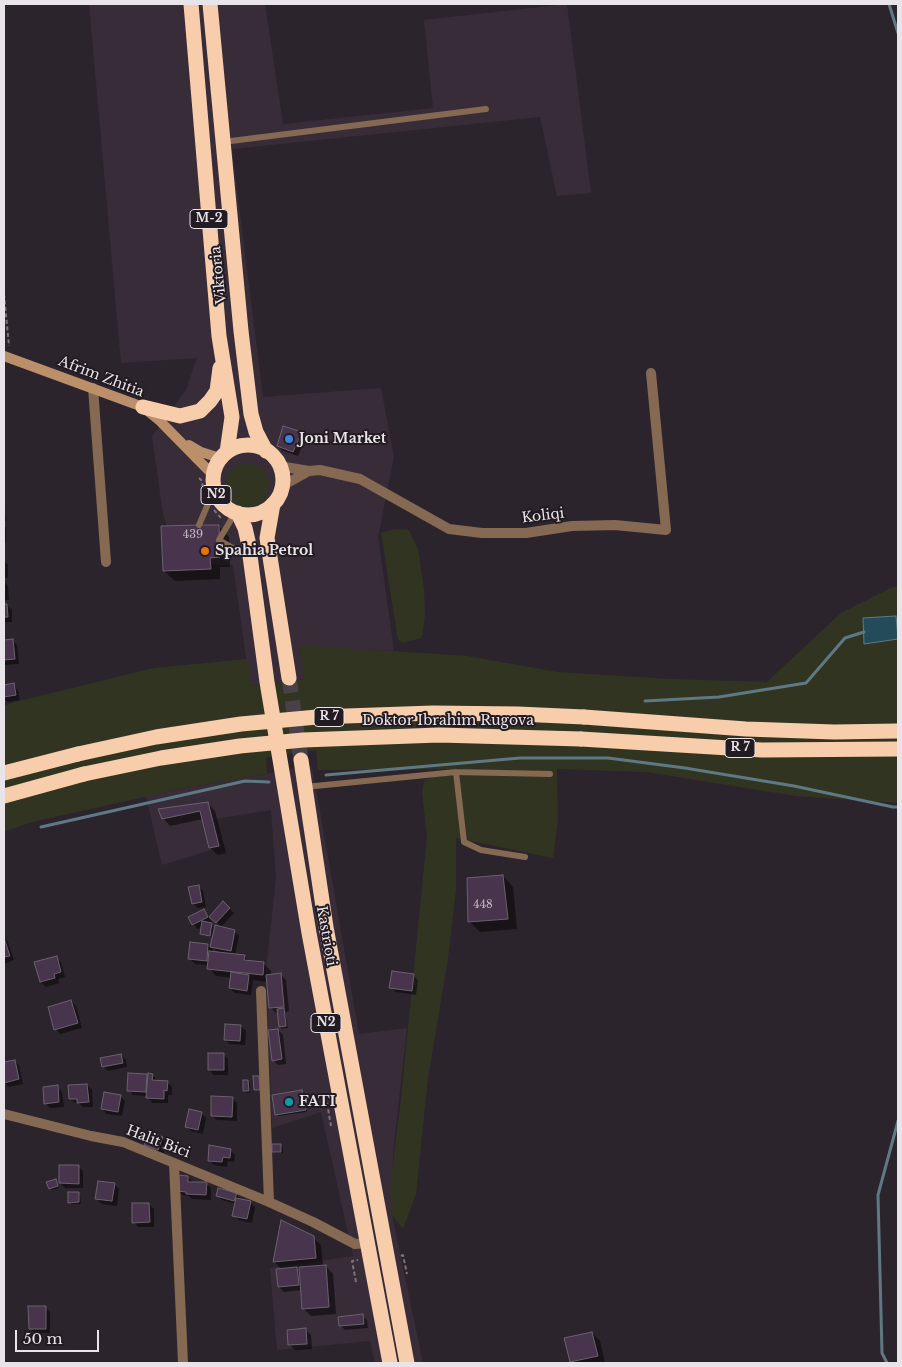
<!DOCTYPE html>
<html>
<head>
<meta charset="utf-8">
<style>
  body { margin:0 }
  #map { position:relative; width:902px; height:1367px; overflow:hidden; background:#2c242c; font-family:"Libre Baskerville",serif }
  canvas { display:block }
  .frame { position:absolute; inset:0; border:5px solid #e9e4e9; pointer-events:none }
  .scale { position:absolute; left:15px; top:1330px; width:84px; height:22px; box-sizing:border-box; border:2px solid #e9e4e9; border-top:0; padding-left:6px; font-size:15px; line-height:18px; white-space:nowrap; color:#e9e4e9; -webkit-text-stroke:4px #221b22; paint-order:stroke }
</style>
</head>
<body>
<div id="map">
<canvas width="902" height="1367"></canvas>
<div class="frame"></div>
<div class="scale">50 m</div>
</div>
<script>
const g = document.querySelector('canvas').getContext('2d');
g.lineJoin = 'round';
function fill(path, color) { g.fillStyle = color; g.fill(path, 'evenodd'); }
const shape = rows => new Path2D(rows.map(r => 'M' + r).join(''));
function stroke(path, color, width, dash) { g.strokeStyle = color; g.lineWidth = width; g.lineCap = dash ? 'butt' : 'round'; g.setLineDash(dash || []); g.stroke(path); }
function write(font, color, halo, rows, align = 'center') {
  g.font = font + ' "Libre Baskerville",serif'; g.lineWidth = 4; g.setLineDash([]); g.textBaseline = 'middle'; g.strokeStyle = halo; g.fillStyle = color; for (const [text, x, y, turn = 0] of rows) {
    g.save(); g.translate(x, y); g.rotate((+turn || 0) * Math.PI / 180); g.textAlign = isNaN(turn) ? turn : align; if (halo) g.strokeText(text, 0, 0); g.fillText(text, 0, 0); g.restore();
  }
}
fill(shape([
  [89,4,265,4,283,124,433,108,424,20,567,4,591,193,557,196,540,117,232,149,263,397,381,388,394,457,378,537,394,651,299,646,305,679,250,686,233,565,179,563,163,514,152,436,186,390,197,358,121,363],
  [312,766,359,1034,407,1028,393,1153,392,1215,423,1363,375,1363,370,1341,277,1350,270,1268,353,1256,321,1112,272,1128,266,970,276,878,271,810,215,819,221,847,162,865,146,796,180,789]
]), '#382c38');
fill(shape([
  '225 485a22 22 0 1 1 44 0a22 22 0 1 1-44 0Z',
  [394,529,409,530,418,549,424,589,425,615,422,638,402,643,398,639,397,633,381,533],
  [898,586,898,803,796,796,646,772,557,769,558,819,553,858,456,838,456,889,448,958,428,1078,416,1194,403,1229,392,1215,390,1187,401,1099,427,837,422,792,424,781,436,774,452,776,455,778,481,769,318,770,316,750,266,758,267,774,180,789,28,823,4,832,4,706,11,703,154,668,248,659,251,686,304,679,299,645,467,656,557,672,670,679,767,682,841,613,893,587]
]), '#323422');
const water = shape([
  [896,616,898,639,864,644,863,618,896,616]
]);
fill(water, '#244b59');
stroke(water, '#5f7984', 1);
fill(shape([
  [301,433,306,438,298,456,283,451,278,446],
  [4,508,5,509,6,521,4,521],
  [4,526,6,528,6,543,4,543],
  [219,526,229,537,230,567,220,567,220,579,175,581,164,571],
  [4,561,8,565,8,578,4,578],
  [4,581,8,586,9,600,4,600],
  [4,605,7,605,12,610,12,622,4,622],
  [12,640,17,645,19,664,4,665,4,641],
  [13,685,18,690,20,700,8,702,4,698,4,686],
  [208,803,215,811,226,853,218,855,210,848,203,819,170,826,163,818],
  [503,876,513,887,517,929,480,932,470,922],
  [198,886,203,891,206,907,198,908,193,904],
  [224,903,234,913,221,927,211,916],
  [204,911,212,922,208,924,215,928,234,931,239,936,235,955,244,956,250,962,263,963,271,971,271,976,281,975,286,980,289,1011,285,1012,288,1028,282,1029,280,1027,278,1012,276,1013,271,1008,268,982,253,980,251,995,235,993,230,988,232,978,216,976,209,968,209,965,195,964,190,959,208,945,211,948,213,937,203,935,201,933,202,927,198,929,193,924],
  [213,948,219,953,212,953],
  [4,938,8,942,14,960,4,964],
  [56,957,61,962,65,977,58,979,59,983,46,987,41,982,35,963],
  [413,975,418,980,416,995,396,992,391,988],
  [71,1001,76,1006,82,1028,60,1034,56,1029],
  [241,1026,246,1031,245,1045,230,1044,225,1040],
  [278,1030,283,1035,286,1064,278,1065,273,1060],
  [223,1054,228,1059,228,1075,214,1075,209,1070],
  [121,1055,126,1060,127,1067,108,1071,103,1066],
  [15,1061,19,1066,23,1084,9,1087,4,1082,4,1063],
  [129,1074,152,1075,157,1080,157,1082,167,1082,172,1087,172,1095,168,1095,168,1103,152,1103,148,1096,133,1095,129,1090],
  [248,1081,250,1083,250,1093,246,1093,244,1091],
  [87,1085,92,1090,93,1107,83,1107,79,1103,75,1103,70,1099],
  [57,1087,62,1092,64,1107,50,1108,45,1103],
  [302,1091,304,1093,307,1112,278,1116,276,1114],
  [120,1096,125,1101,122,1116,107,1114,102,1109],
  [232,1098,237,1103,237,1121,217,1120,212,1116],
  [201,1113,206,1118,203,1134,191,1131,186,1126],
  [162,1138,167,1143,163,1154,150,1149,145,1144],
  [281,1145,283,1147,283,1153,275,1153,273,1151],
  [230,1150,235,1155,234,1162,228,1161,227,1167,214,1165,209,1160],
  [78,1166,83,1171,83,1188,65,1188,60,1183],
  [188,1177,193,1183,206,1184,211,1188,211,1200,192,1199,189,1196,183,1195,178,1191],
  [55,1181,59,1188,52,1190,50,1188],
  [114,1184,119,1189,117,1206,102,1204,97,1199],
  [78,1193,80,1195,81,1204,71,1204,69,1202],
  [236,1194,241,1199,250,1202,255,1207,252,1223,239,1220,234,1215,236,1204,222,1200,217,1195],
  [149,1204,154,1209,154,1227,138,1227,134,1222],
  [313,1238,321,1245,323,1266,326,1266,333,1274,336,1314,311,1316,304,1309,302,1290,284,1292,279,1287,282,1270,274,1261],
  [45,1307,50,1312,50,1333,35,1333,30,1328],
  [362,1316,367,1320,368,1328,345,1330,340,1325],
  [306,1330,311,1335,312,1349,295,1350,290,1345,289,1331],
  [592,1333,600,1341,605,1363,573,1363,571,1361]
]), '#0007');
stroke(shape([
  [889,4,898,33],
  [645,701,719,697,806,683,845,638,864,632],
  [326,775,520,758,608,758,685,768,794,786,893,807,898,807],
  [41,827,245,781,269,782],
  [887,1363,882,1353,878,1195,898,1121]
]), '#5f7984', 3);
const building = shape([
  [283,426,302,432,293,452,277,446,283,426],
  [199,525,219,525,220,557,210,558,211,569,163,571,161,526,199,525],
  [4,604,7,604,8,617,4,617,4,604],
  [13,639,15,659,4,660,4,640,13,639],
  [14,683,16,695,4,697,4,685,14,683],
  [208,802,219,846,209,848,200,811,162,819,158,809,208,802],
  [503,875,508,919,468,922,467,878,503,875],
  [199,885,202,902,192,904,188,887,199,885],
  [223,901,230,908,216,923,209,917,223,901],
  [204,909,208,917,192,925,188,917,204,909],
  [202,921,212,923,210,936,200,934,202,921],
  [215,925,235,930,231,951,210,947,215,925],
  [4,938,10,956,4,957,4,938],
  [190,942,208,944,207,961,188,959,190,942],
  [209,951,245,955,244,960,264,962,263,975,207,969,209,951],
  [57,956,61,972,54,974,55,978,40,982,34,962,57,956],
  [392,971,414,974,412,991,389,988,392,971],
  [231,972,249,975,247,991,229,988,231,972],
  [281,973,284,1007,269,1008,266,975,281,973],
  [71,1000,78,1023,54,1030,48,1007,71,1000],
  [284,1008,286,1026,279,1027,277,1009,284,1008],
  [225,1024,241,1025,240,1041,224,1040,225,1024],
  [278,1029,282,1059,272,1061,268,1030,278,1029],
  [208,1053,224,1053,224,1070,208,1070,208,1053],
  [121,1054,123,1063,102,1067,100,1058,121,1054],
  [15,1060,19,1079,4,1083,4,1062,15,1060],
  [128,1073,147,1074,146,1092,127,1091,128,1073],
  [148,1073,153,1074,152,1080,168,1081,167,1091,164,1090,164,1099,146,1098,148,1073],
  [253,1076,259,1076,260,1090,254,1090,253,1076],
  [243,1080,248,1080,249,1091,243,1091,243,1080],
  [87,1084,89,1102,77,1103,77,1099,69,1099,68,1085,87,1084],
  [58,1085,59,1102,44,1104,43,1087,58,1085],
  [302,1090,306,1110,275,1115,272,1095,302,1090],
  [104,1092,121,1095,118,1112,101,1109,104,1092],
  [211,1096,233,1097,232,1117,211,1116,211,1096],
  [189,1109,202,1112,198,1130,185,1127,189,1109],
  [149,1132,163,1137,158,1150,144,1145,149,1132],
  [272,1144,281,1144,281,1152,272,1152,272,1144],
  [209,1145,231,1149,230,1158,223,1157,222,1162,208,1161,209,1145],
  [59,1165,79,1165,79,1184,59,1183,59,1165],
  [178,1175,188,1176,188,1182,207,1182,206,1195,186,1194,186,1192,177,1191,178,1175],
  [56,1179,58,1186,49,1189,46,1182,56,1179],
  [98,1181,115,1183,112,1201,95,1199,98,1181],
  [218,1188,237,1193,234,1201,216,1196,218,1188],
  [68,1192,79,1192,79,1202,68,1203,68,1192],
  [236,1198,251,1201,247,1219,232,1216,236,1198],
  [132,1203,149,1203,150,1222,132,1223,132,1203],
  [281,1220,314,1236,316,1258,273,1262,281,1220],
  [326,1265,329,1307,302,1309,299,1267,326,1265],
  [297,1267,299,1285,278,1287,276,1269,297,1267],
  [28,1306,46,1306,46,1329,29,1329,28,1306],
  [363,1314,364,1324,339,1326,338,1317,363,1314],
  [306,1328,307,1344,288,1345,287,1330,306,1328],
  [592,1332,598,1356,570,1362,564,1338,592,1332]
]);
fill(building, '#48344d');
stroke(building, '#6a626c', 1);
stroke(shape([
  [289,678,301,760]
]), '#484148', 15, [15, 8]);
stroke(shape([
  [4,294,9,346],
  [199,478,202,481,203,492],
  [214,510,221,518],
  [327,1103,331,1126],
  [401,1256,403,1255,407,1274],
  [356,1282,352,1261,358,1260]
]), '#7a737a', 2, [4, 2.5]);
stroke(shape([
  [223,142,486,109],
  [235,513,219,540,247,556],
  [199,525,214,490],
  [456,772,464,842,481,850,525,857],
  [305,787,456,772,550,774]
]), '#866953', 6);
stroke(shape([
  [93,388,106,562],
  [279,466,309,471,320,470,360,479,449,529,482,533,526,533,572,526,615,525,666,530,651,373],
  [282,486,309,471],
  [261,991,269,1202],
  [4,1114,91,1136,123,1142,269,1202,313,1222,355,1244,367,1243],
  [174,1163,183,1363]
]), '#866953', 10);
stroke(shape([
  [4,356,143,407,159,420,213,475],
  [189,445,201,452,220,458]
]), '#bb8f6a', 10);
stroke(shape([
  [191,4,219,336,232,417,227,452],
  [210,4,241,331,251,414,256,432,266,451],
  [143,407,180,416,200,411,210,401,217,391,220,368],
  '213 480a35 35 0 1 1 70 0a35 35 0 1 1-70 0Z',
  [273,504,267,538,289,678],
  [238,513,245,528,248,541,267,682,309,933,390,1363],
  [584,717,746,729,834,732,898,731],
  [581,739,762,750,898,749],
  [301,760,326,927,407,1363],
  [4,773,78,754],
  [4,796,84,774]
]), '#f7cdab', 15);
stroke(shape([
  [78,754,156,737,241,724,317,717,433,713,518,714,584,717],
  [84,774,161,758,240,746,303,740,439,735,581,739]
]), '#f7cdab', 15);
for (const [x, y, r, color] of [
  [289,439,5,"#3f7fe0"],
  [205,551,5,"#e8710a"],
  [289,1102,5,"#0f9aa8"]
]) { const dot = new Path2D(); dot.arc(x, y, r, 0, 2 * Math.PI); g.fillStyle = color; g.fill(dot); stroke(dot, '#221b22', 2); }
write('11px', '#c1b8c2', null, [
  ["439",193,535],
  ["448",483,905]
]);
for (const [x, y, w] of [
  [209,219,38],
  [216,495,30],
  [329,717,30],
  [740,748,30],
  [326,1023,30]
]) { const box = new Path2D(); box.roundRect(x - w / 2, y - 9.5, w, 19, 4); g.fillStyle = '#221b22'; g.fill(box); stroke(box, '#e9e4e9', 1); }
write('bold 12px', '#e9e4e9', null, [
  ["M-2",209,219],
  ["N2",216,495],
  ["R 7",329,717],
  ["R 7",740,748],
  ["N2",326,1023]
]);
write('14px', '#e9e4e9', '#221b22', [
  ["Viktoria",219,275,-96],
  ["Afrim Zhitia",101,377,21],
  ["Koliqi",543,516,-7],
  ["Doktor Ibrahim Rugova",448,721],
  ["Kastrioti",326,936,80],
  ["Halit Bici",158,1142,21]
]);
write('bold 14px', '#e9e4e9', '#221b22', [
  ["Joni Market",299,439],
  ["Spahia Petrol",215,551],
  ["FATI",299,1102]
], 'left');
</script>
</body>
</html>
